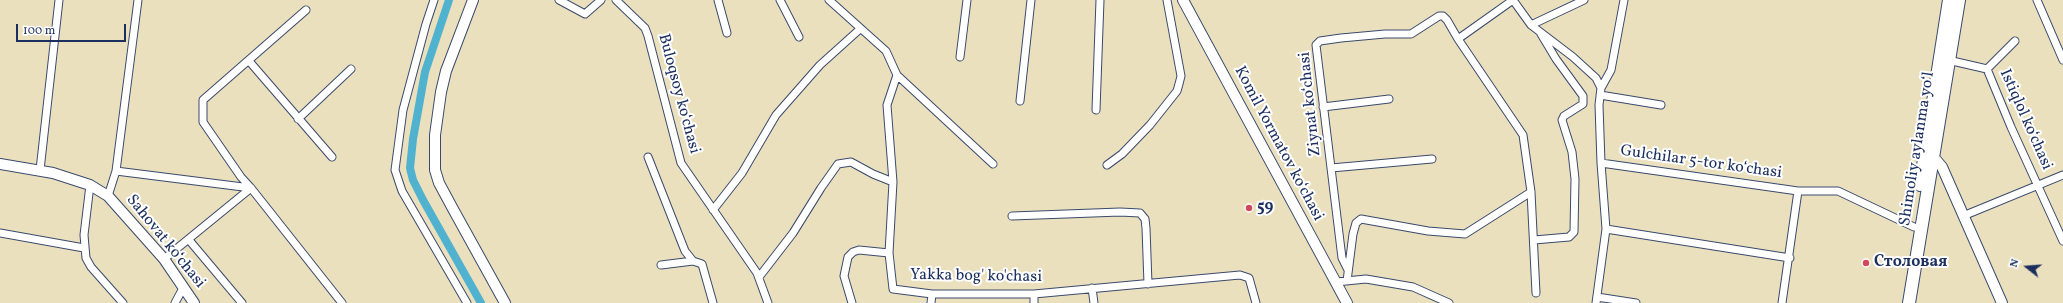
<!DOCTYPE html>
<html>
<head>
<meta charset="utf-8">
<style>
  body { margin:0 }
  #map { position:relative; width:2063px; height:303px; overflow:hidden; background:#eae0bd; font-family:Vollkorn,serif }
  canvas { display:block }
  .north { position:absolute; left:2007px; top:247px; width:40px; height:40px; -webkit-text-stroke:3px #fff; paint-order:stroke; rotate:287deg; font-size:11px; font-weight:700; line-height:16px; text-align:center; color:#1b2f5e }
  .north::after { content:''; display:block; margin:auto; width:14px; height:18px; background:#1b2f5e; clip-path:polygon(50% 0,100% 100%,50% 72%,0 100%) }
  .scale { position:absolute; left:16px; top:24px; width:110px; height:18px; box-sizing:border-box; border:2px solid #1b2f5e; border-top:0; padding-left:5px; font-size:12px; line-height:14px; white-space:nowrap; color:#1b2f5e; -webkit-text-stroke:3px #fff; paint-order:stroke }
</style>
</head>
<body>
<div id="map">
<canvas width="2063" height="303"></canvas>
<div class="north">N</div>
<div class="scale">100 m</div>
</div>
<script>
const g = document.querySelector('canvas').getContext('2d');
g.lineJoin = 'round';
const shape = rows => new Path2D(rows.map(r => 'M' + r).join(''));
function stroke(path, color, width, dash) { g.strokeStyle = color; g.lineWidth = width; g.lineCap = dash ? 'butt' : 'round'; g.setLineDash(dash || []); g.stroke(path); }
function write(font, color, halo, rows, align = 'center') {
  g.font = font + ' Vollkorn,serif'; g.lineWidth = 4; g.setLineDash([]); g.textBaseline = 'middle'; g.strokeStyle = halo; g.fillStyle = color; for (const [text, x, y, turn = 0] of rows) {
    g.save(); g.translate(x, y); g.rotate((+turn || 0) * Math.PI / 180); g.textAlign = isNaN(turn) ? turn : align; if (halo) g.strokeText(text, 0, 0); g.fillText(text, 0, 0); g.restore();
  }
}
stroke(shape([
  [449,0,425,72,413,139,410,168,413,180,423,200,481,303]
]), '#50b2cf', 8);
const street = shape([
  [434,0,426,24,403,110,395,170,402,191,467,303],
  [559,0,585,14,601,0],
  [616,0,645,28,648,36,681,163,757,273,768,303],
  [718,0,727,33],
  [780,0,799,37],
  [829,0,886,51,897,75,993,164],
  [1513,0,1458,39,1523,135,1531,192,1536,293],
  [1513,0,1531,25,1573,57,1596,78,1601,88,1599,105,1601,163,1606,229,1596,303],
  [2037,0,2063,60],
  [1531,25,1584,0],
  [960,57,967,0],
  [1948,60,1987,69,2011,127,2063,241],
  [249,61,332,157],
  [1987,69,2015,41],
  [897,75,887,105,893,182,889,253,893,289,932,294,1034,294,1240,275,1249,278,1256,303],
  [1601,88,1611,70,1624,0],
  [1600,95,1661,105],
  [1020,101,1031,0],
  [1323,107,1389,99],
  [1096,110,1100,0],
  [298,119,351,69],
  [648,157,685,251,693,261,702,264,713,303],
  [1601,163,1798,191,1838,191,1914,227],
  [1107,165,1122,154,1150,125,1177,91,1179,84,1181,76,1167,0],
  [1331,168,1432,159],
  [40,170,59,0],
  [116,171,251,188],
  [90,185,84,235,86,258,91,267,123,303],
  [251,188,241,177,203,122,203,100,306,10],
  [108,196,116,171,138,0],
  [713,210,742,173,776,115,820,65,860,29],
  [1012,216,1120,212,1140,213,1145,219,1146,228,1148,284],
  [1963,216,2063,175],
  [1606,229,1790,258],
  [0,233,84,248],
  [189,240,242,303],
  [1534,240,1569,237,1574,232,1575,179,1572,152,1562,120,1564,116,1583,104,1583,96,1556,59,1541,34],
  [164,259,251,188,342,303],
  [661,265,693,261],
  [1348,270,1342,258,1316,45,1320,41,1341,38,1385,34,1411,34,1439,16,1443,16,1447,20,1458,39],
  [759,277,793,233,821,188,838,164,851,162,873,174,893,182],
  [1347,281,1353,234,1356,223,1361,219,1428,231,1465,234,1531,192],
  [1336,282,1366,279,1413,287,1449,303],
  [1092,288,1094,303],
  [1034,294,1034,303],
  [1597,297,1636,303],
  [175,303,183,288],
  [852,303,844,276,848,257,853,252,859,250,889,253],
  [931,303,932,294],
  [1782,303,1798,191]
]);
const secondary = shape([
  [473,0,446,71,441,92,435,135,435,170,439,183,453,209,505,303],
  [1183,0,1347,303],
  [1927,157,1937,161,1942,167,2002,303],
  [0,164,53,173,90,185,108,196,164,259,194,303]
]);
const primary = shape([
  [1920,185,1949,0],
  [1909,303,1959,0]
]);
stroke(street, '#3a4a6c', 9);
stroke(secondary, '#3a4a6c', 12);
stroke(primary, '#3a4a6c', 14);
stroke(street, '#fff', 7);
stroke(secondary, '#fff', 10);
stroke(primary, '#fff', 12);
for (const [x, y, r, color] of [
  [1249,208,4,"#d1495b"],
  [1866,263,4,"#d1495b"]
]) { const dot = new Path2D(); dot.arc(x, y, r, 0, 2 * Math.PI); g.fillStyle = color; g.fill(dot); stroke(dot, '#fff', 1.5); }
write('16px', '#1b2f5e', '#fff', [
  ["Buloqsoy koʻchasi",678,94,75],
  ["Ziynat koʻchasi",1311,104,-96],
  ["Istiqlol ko‘chasi",2025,120,66],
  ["Komil Yormatov koʻchasi",1278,144,62],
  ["Shimoliy aylanma yoʻl",1918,149,-81],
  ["Gulchilar 5-tor koʻchasi",1701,163,8],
  ["Sahovat koʻchasi",165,242,51],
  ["Yakka bog' ko'chasi",976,277,1]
]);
write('bold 16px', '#1b2f5e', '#fff', [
  ["59",1257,208],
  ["Столовая",1874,263]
], 'left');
</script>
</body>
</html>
